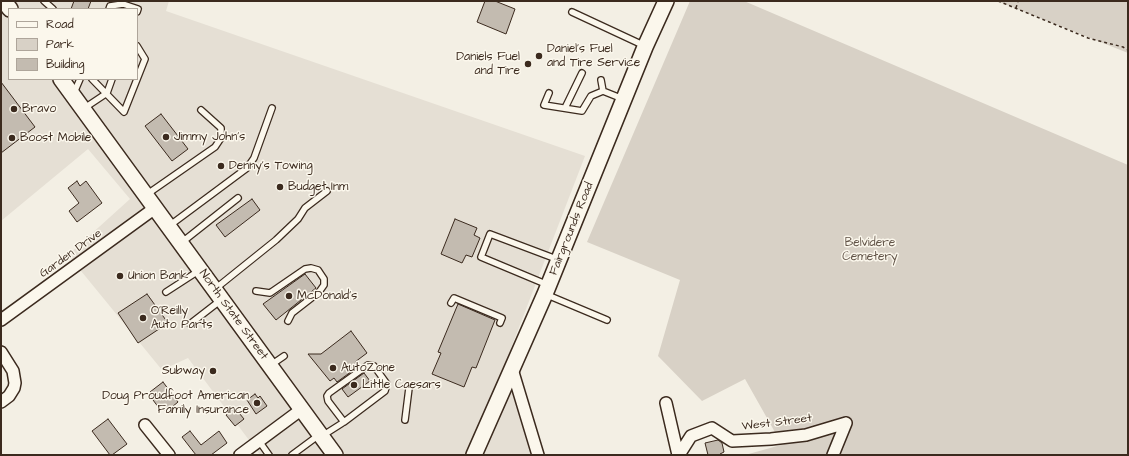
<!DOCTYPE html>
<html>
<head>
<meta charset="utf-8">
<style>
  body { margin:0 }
  #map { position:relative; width:1129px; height:456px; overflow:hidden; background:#f3efe4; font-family:"Architects Daughter",sans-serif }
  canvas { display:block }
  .frame { position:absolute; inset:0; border:2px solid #3b2a1e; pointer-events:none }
  .legend { position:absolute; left:8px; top:8px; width:130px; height:72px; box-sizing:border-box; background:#fbf7ec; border:1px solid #aea59a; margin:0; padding:5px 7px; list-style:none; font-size:12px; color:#3b2a1e }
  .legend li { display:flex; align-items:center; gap:8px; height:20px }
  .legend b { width:20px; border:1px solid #aea59a }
</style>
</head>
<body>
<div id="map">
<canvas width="1129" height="456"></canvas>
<div class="frame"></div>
<ul class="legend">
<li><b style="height:5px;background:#fbf7ec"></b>Road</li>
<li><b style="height:11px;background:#d8d1c6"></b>Park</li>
<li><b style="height:11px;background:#c3bbb0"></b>Building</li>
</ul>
</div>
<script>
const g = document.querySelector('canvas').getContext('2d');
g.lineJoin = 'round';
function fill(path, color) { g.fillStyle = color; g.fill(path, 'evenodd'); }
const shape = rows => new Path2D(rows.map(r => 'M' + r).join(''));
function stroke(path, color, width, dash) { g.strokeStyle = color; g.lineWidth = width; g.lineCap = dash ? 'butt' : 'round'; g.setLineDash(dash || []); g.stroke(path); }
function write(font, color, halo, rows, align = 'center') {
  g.font = font + ' "Architects Daughter",sans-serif'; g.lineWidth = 3; g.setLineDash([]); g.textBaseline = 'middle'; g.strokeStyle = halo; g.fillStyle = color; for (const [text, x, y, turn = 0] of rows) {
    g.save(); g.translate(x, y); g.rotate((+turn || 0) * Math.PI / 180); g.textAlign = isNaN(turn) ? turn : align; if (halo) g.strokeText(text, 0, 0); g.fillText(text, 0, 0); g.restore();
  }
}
fill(shape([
  [1,1,169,1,166,11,585,156,511,348,535,455,260,455,188,358,162,370,68,255,130,199,88,149,1,221],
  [9,9,137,9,137,79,9,79]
]), '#e5dfd4');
fill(shape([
  [690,1,744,1,1128,165,1128,455,745,455,842,428,776,434,745,379,702,401,658,356,680,280,587,242],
  [997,1,1128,1,1128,53]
]), '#d8d1c6');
const building = shape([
  [74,1,91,1,88,9,71,9,74,1],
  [485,1,495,1,515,9,506,34,477,22,485,1],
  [1,82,35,127,1,153,1,82],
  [161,114,188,149,172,161,145,126,161,114],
  [77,181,80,186,86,181,102,203,77,222,69,211,79,203,68,188,77,181],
  [252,199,260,210,225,237,216,225,252,199],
  [455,219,477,228,474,235,480,238,472,257,466,255,462,263,441,254,455,219],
  [305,274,316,288,276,320,263,304,305,274],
  [147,294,168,323,138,343,118,313,147,294],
  [458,304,495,320,476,368,472,367,464,387,432,374,441,353,438,352,458,304],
  [351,331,367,353,355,362,359,366,337,382,334,378,330,381,308,354,321,354,351,331],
  [364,373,370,381,348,397,342,389,364,373],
  [163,382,178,402,166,412,161,406,159,408,150,396,152,394,150,392,163,382],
  [255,394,258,398,260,396,267,406,256,414,247,400,255,394],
  [235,408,244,419,235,426,226,415,235,408],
  [108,419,127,444,112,455,110,455,92,431,108,419],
  [190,431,201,445,219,431,227,443,211,455,196,455,182,437,190,431],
  [718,440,722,443,724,452,720,454,720,455,708,455,705,443,718,440]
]);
fill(building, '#c3bbb0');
stroke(building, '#3b2a1e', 1);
const lane = shape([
  [44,1,53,9],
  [109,9,110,6,123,4,138,9,137,12],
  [572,12,645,46],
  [92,79,124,112,145,59,137,46],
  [601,80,603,91,623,99],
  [74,93,80,79],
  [549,93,544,105,582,111,591,96,603,91],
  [565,108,582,73],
  [83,109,107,93,112,79],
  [146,195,215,147,221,138,221,128,201,110],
  [169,226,247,168,254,158,272,108],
  [181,243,238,198],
  [548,285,481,257,490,234,559,260],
  [215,289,276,240,298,219,305,208,327,191],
  [256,291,270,293,305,269,311,268,318,270,324,279,324,285,319,292,292,313,288,321],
  [166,292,200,270],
  [545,294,607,320],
  [451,303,454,298,502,318,500,323],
  [190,324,221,300],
  [271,365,284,356],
  [405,420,409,388],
  [322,436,344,422,385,391,387,384,374,366,368,365,329,393,327,396,328,401,344,422],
  [259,441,269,455],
  [292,455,319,435]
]);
const street = shape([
  [1,320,155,208],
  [1,352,13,371,15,383,14,388,9,396,1,402],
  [512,369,538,455],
  [666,403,678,455],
  [145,425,169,455],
  [240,455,302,409],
  [679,455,691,436,712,428,732,441,771,439,806,435,846,423],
  [833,455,846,423]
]);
const secondary = shape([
  [4,1,10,9],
  [61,79,335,455],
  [474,455,545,294,645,47,666,1]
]);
stroke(lane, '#3b2a1e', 8);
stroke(street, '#3b2a1e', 14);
stroke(secondary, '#3b2a1e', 18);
stroke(shape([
  [998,1,1088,38,1123,47,1128,50],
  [1016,8,1018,1]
]), '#3b2a1e', 1.5, [3, 3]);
stroke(lane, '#fbf7ec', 5.5);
stroke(street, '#fbf7ec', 11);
stroke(secondary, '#fbf7ec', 15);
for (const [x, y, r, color] of [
  [539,56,4,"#3b2a1e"],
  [528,64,4,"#3b2a1e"],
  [14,109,4,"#3b2a1e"],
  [166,137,4,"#3b2a1e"],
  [12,138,4,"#3b2a1e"],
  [221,166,4,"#3b2a1e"],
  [280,187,4,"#3b2a1e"],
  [120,276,4,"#3b2a1e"],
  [289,296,4,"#3b2a1e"],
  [143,318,4,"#3b2a1e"],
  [333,368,4,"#3b2a1e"],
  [213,371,4,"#3b2a1e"],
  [354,385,4,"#3b2a1e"],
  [257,403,4,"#3b2a1e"]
]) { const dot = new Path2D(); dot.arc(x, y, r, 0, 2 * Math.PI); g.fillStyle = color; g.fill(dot); stroke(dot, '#fbf7ec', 1.5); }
write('12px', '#3b2a1e', '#fbf7ec', [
  ["Daniel's Fuel",547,49],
  ["and Tire Service",547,63],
  ["Daniels Fuel",520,57,"right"],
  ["and Tire",520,71,"right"],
  ["Bravo",22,109],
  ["Jimmy John's",174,137],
  ["Boost Mobile",20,138],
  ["Denny's Towing",229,166],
  ["Budget Inm",288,187],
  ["Union Bank",128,276],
  ["McDonald's",297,296],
  ["O'Reilly",151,311],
  ["Auto Parts",151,325],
  ["AutoZone",341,368],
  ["Subway",205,371,"right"],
  ["Little Caesars",362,385],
  ["Doug Proudfoot American",249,396,"right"],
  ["Family Insurance",249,410,"right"]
], 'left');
write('12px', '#3b2a1e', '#fbf7ec', [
  ["Fairgrounds Road",572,229,-68],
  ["Garden Drive",71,254,-36],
  ["North State Street",233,315,54],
  ["West Street",777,423,-7]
]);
write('12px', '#625448', '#fbf7ec', [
  ["Belvidere",870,243],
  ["Cemetery",870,257]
]);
</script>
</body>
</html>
